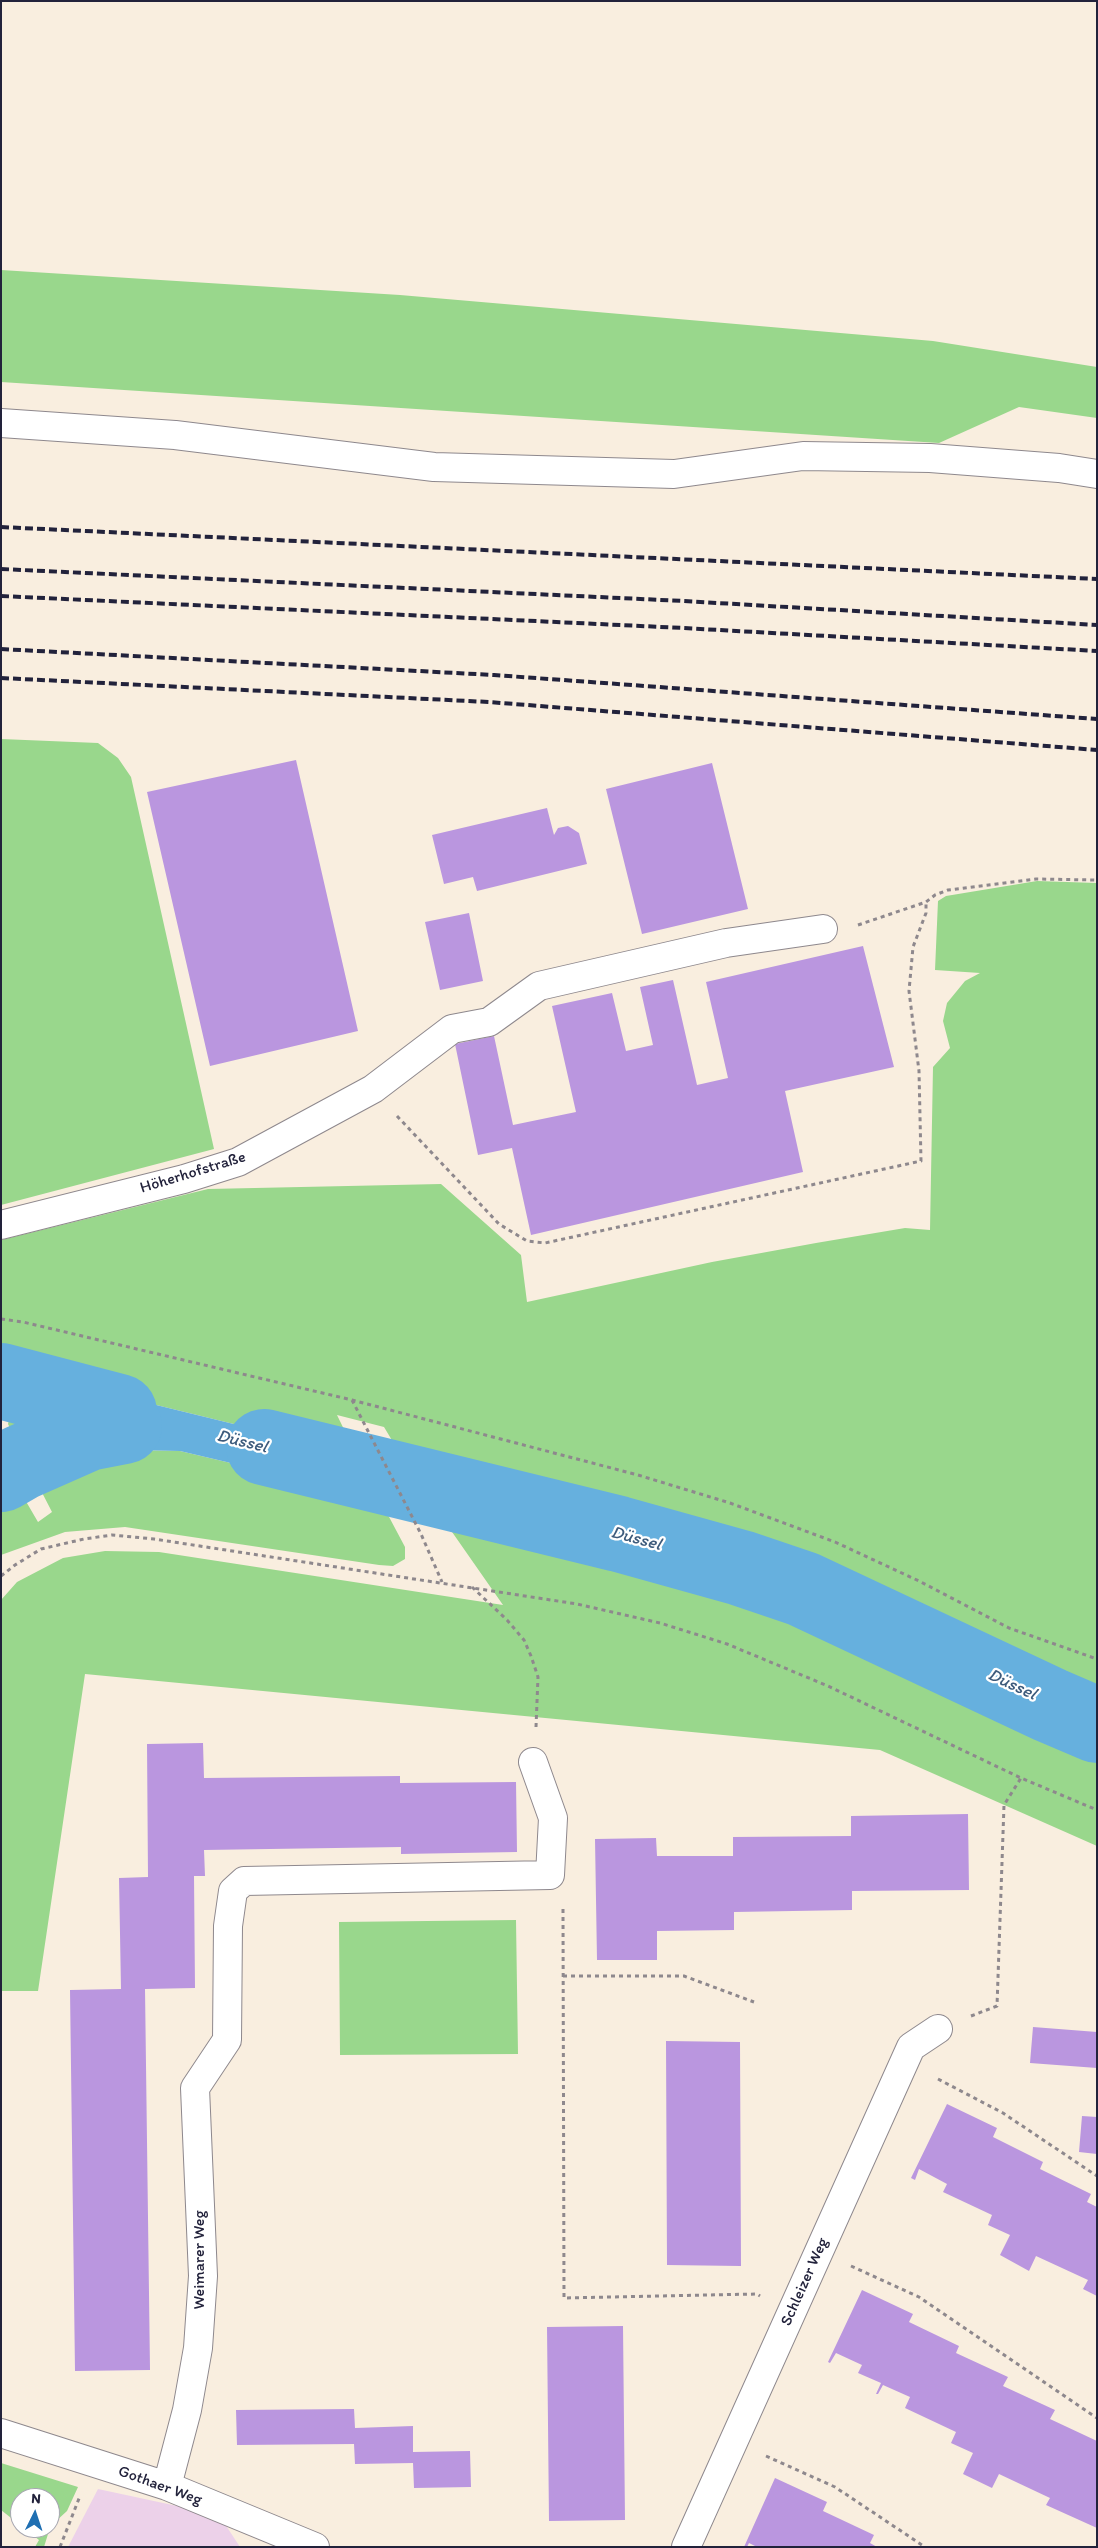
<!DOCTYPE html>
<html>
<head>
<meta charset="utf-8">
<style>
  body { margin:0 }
  #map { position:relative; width:1098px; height:2548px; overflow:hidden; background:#f9eedf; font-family:Itim,sans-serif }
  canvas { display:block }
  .frame { position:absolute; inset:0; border:2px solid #22223b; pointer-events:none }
  .north { position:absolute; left:10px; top:2488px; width:50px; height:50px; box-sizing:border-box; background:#fff; border:1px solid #a7a7b1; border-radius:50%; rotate:4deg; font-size:14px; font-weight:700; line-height:20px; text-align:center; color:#22223b }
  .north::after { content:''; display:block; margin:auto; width:18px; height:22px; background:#1f6fb2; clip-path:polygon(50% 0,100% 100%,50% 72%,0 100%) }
</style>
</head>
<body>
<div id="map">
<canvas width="1098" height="2548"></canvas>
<div class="frame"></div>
<div class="north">N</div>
</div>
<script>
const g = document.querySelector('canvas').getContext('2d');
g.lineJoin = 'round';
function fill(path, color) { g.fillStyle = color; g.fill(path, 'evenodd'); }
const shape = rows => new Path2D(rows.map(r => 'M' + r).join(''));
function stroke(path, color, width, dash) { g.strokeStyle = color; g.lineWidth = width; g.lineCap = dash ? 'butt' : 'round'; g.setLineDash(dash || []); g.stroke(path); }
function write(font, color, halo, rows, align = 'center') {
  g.font = font + ' Itim,sans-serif'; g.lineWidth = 4.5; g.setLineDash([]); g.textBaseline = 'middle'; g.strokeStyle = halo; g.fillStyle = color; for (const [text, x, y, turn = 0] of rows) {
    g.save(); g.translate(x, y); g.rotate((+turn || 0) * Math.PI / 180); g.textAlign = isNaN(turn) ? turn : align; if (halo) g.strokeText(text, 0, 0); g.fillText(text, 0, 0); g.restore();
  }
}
fill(shape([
  [98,2489,219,2515,240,2547,68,2547]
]), '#ecd1e9');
fill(shape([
  [1,270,400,295,933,341,1097,367,1097,418,1019,407,939,443,1,382],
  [1,739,98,743,118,758,131,777,214,1149,1,1205],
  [1037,881,1097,883,1097,1716,798,1581,405,1462,384,1427,337,1415,356,1454,38,1376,23,1368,27,1353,1,1347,1,1240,208,1189,441,1184,521,1255,527,1302,712,1262,816,1243,905,1228,930,1230,933,1067,950,1048,943,1021,947,1003,965,981,980,973,935,970,938,901,946,896],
  [14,1401,46,1413,96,1421,17,1443,8,1424],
  [132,1450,180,1451,379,1498,405,1547,405,1559,393,1566,379,1565,125,1527,65,1532,1,1555,1,1493,17,1486,38,1522,52,1512,34,1477,53,1468,102,1453],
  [436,1509,768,1595,1097,1731,1097,1846,880,1750,85,1674,38,1991,1,1991,1,1600,17,1582,63,1558,105,1551,159,1552,503,1605],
  [516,1920,518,2054,340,2055,339,1922],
  [1,2463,78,2487,67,2511,55,2522,48,2534,44,2547,35,2547,39,2540,24,2528,50,2528,50,2498,20,2498,20,2525,1,2510]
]), '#99d78c');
fill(shape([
  [23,1368,38,1376,356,1454,379,1498,180,1451,132,1450,102,1453,53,1468,34,1477,17,1443,95,1421,46,1413,14,1401],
  [1,1457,17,1486,1,1493]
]), '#66b0de');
fill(shape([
  [24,1365,23,1368,13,1403,11,1400,21,1367],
  [15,1440,35,1479,32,1478,14,1444],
  [354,1451,358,1452,381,1496,380,1500]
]), '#f9eedf');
stroke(shape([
  [1,1381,119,1412],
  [264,1447,619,1534,741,1568,803,1589,1050,1705,1097,1725],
  [1,1474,20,1463,88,1433,124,1426]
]), '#66b0de', 76);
fill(shape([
  [296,760,358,1031,210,1066,147,792],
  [712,763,748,909,642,934,606,789],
  [547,808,554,835,558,828,568,826,579,833,587,864,477,891,473,877,444,884,432,835],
  [469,913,483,981,440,990,425,922],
  [863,946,894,1067,785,1091,803,1172,531,1235,512,1148,478,1155,455,1044,494,1036,513,1125,576,1112,552,1006,612,993,626,1051,653,1045,640,987,673,980,697,1085,728,1078,706,982],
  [203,1743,204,1778,400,1776,400,1783,516,1782,517,1852,401,1854,401,1847,204,1850,205,1876,194,1876,195,1988,145,1989,150,2370,75,2371,70,1990,121,1989,119,1878,148,1877,147,1744],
  [968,1814,969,1890,852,1891,852,1910,734,1912,734,1930,657,1931,657,1960,597,1960,595,1839,656,1838,657,1856,733,1856,733,1837,851,1836,851,1816],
  [1033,2027,1097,2032,1097,2068,1030,2063],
  [666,2041,740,2042,741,2266,667,2265],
  [947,2104,997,2128,993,2137,1043,2162,1040,2169,1091,2194,1087,2202,1097,2207,1097,2296,1083,2289,1088,2280,1036,2256,1029,2271,1000,2255,1010,2235,988,2225,992,2215,943,2192,947,2184,919,2169,915,2180,911,2178],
  [1082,2116,1097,2117,1097,2154,1079,2152],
  [862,2290,913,2314,909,2322,959,2346,956,2353,1008,2377,1003,2386,1055,2410,1050,2419,1097,2441,1097,2528,1046,2505,1050,2498,999,2474,992,2488,963,2474,973,2453,951,2443,956,2432,905,2408,910,2397,883,2385,878,2394,876,2394,881,2383,858,2373,862,2365,836,2353,830,2363,828,2362],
  [623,2326,625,2520,549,2521,547,2327],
  [354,2409,355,2428,413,2426,413,2452,470,2451,471,2487,414,2488,413,2463,355,2464,354,2444,237,2445,236,2410],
  [775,2478,827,2502,823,2511,874,2535,870,2543,877,2547,757,2547,749,2543,747,2547,744,2547]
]), '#ba96df');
const minor = shape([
  [1,423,175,435,434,467,674,474,803,456,930,458,1059,468,1097,474],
  [1,1225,184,1179,238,1162,373,1089,452,1029,489,1022,539,986,726,943,823,929],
  [1,2433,167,2486,315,2547],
  [167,2486,187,2410,198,2348,203,2276,195,2088,227,2040,228,1926,233,1891,244,1881,550,1875,553,1818,533,1762],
  [686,2547,911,2047,938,2029]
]);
stroke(minor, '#8e888d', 30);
stroke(shape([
  [858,925,926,902,935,895,948,890,1036,879,1097,880],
  [397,1116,499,1224,527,1241,545,1243,921,1161,919,1071,909,991,913,947,926,913,926,902],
  [1,1319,23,1322,352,1400,638,1475,730,1503,835,1542,919,1581,1009,1628,1097,1659],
  [352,1400,421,1534,442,1582],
  [1,1576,15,1565,41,1549,84,1539,112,1535,154,1539,577,1604,660,1623,727,1644,828,1686,1021,1778,1097,1810],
  [472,1587,507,1620,524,1640,531,1656,538,1677,536,1727],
  [563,1909,564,2298,757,2294,760,2296],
  [563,1976,684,1976,754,2002],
  [971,2016,997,2006,1004,1805,1021,1778],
  [938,2079,1003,2113,1097,2176],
  [851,2266,919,2297,1097,2418],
  [766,2456,835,2487,925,2547],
  [60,2547,80,2496]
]), '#8e888d', 3, [4, 4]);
stroke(minor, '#fff', 28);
stroke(shape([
  [1,527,1097,579],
  [1,569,683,601,1097,625],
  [1,596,683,628,1097,651],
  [1,649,494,675,1097,719],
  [1,678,489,702,1097,750]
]), '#22223b', 4, [8, 4]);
write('16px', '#22223b', '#fff', [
  ["Höherhofstraße",193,1173,-17],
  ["Weimarer Weg",200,2260,-90],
  ["Schleizer Weg",805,2282,-66],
  ["Gothaer Weg",160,2486,20]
]);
write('italic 18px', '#3d5b7c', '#fff', [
  ["Düssel",242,1442,14],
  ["Düssel",636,1539,15],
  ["Düssel",1012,1685,25]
]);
</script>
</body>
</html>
